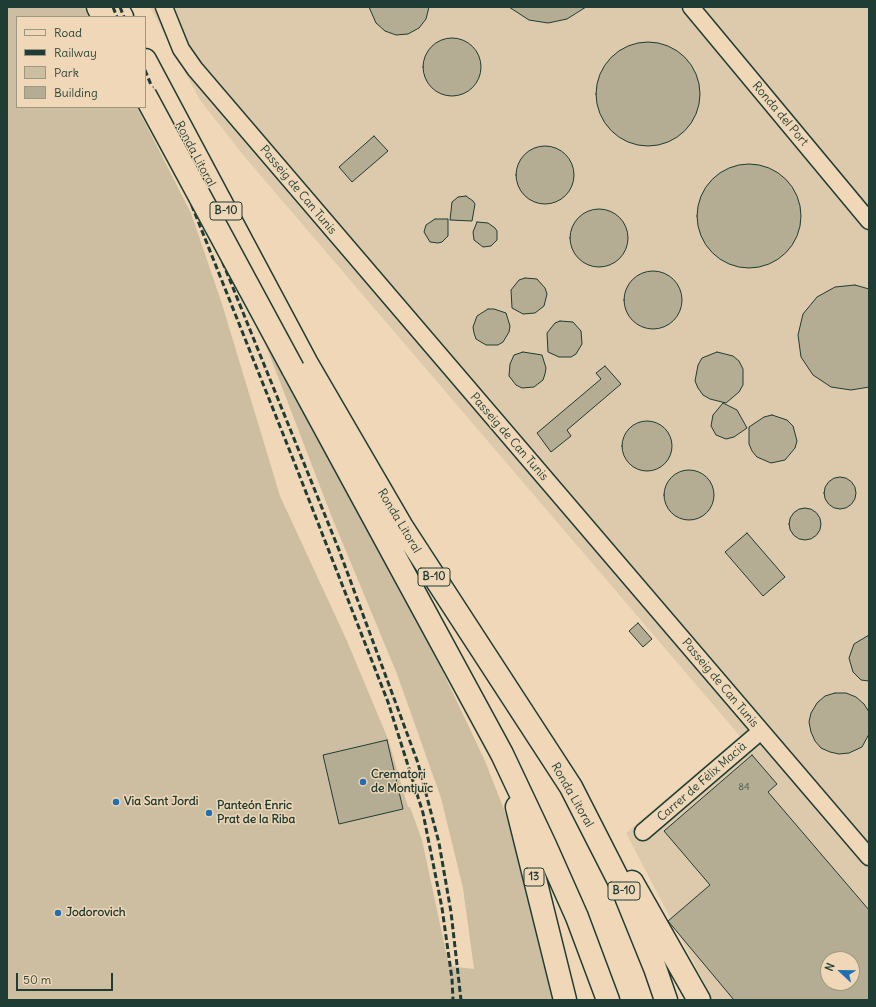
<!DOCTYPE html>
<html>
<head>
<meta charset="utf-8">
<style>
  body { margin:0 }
  #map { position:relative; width:876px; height:1007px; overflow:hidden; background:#efd7b7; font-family:Delius,sans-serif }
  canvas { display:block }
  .frame { position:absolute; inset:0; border:8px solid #1f3d34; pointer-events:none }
  .legend { position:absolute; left:16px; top:16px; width:130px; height:92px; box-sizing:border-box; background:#efd7b7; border:1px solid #9c9983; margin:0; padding:5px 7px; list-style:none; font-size:12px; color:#1f3d34 }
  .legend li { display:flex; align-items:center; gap:8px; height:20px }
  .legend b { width:20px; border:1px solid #9c9983 }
  .north { position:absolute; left:820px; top:951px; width:40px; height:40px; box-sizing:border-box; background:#efd7b7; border:1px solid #9c9983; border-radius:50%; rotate:292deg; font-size:11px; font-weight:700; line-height:16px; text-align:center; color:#1f3d34 }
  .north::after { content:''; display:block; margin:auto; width:14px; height:18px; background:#1f6fb2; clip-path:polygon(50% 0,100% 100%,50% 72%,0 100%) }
  .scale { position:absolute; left:16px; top:973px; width:97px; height:18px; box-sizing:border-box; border:2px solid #1f3d34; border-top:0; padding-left:5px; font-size:12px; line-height:14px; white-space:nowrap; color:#1f3d34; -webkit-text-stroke:3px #efd7b7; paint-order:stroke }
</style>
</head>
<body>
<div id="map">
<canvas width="876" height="1007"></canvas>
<div class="frame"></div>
<ul class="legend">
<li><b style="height:5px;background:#efd7b7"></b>Road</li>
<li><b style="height:5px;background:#1f3d34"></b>Railway</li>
<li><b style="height:11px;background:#cdbea2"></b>Park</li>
<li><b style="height:11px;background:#b4ac93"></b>Building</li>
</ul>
<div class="north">N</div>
<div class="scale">50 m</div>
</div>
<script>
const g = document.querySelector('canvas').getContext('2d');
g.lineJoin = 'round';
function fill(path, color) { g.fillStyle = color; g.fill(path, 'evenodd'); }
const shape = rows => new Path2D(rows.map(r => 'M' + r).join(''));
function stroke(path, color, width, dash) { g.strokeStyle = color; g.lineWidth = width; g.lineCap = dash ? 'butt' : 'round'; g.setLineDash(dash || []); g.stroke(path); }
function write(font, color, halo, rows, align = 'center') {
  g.font = font + ' Delius,sans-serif'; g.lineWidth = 3; g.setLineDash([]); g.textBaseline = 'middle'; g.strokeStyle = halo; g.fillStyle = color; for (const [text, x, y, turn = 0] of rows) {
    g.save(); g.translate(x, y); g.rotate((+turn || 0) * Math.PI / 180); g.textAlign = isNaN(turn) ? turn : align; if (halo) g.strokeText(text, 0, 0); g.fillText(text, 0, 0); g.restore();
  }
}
fill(shape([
  [150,7,869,7,869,1000,712,1000,706,986,626,833,740,736,244,156,200,100],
  [828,959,852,959,852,983,828,983]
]), '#ddcaac');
fill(shape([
  [7,7,84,7,89,17,17,17,17,107,137,107,191,213,222,304,280,496,347,641,388,739,408,807,410,807,422,840,449,966,474,969,463,888,441,798,397,674,331,515,265,343,392,574,442,670,485,761,514,835,556,1000,7,1000]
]), '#cdbea2');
const building = shape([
  [369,7,429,7,426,19,419,28,408,34,396,35,385,31,376,23,369,7],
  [509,7,586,7,567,19,548,23,529,20,509,7],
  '423 67a29 29 0 1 1 58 0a29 29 0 1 1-58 0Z',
  '596 94a52 52 0 1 1 104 0a52 52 0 1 1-104 0Z',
  [374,136,388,151,352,182,339,167,374,136],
  '516 175a29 29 0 1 1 58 0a29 29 0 1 1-58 0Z',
  '697 216a52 52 0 1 1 104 0a52 52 0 1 1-104 0Z',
  [466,196,473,201,475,204,472,221,450,220,452,202,458,197,466,196],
  '570 238a29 29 0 1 1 58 0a29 29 0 1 1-58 0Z',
  [435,219,448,219,448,236,442,242,438,243,430,242,424,232,426,225,435,219],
  [477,222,488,223,495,228,497,231,497,240,491,246,483,247,474,240,473,232,477,222],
  '624 300a29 29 0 1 1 58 0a29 29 0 1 1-58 0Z',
  [525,278,537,279,545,288,547,294,544,306,535,313,523,314,512,308,511,290,519,280,525,278],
  [855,285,869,289,869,387,851,390,831,387,813,375,801,357,798,335,803,314,817,297,835,287,855,285],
  [488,309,494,309,506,313,510,326,509,332,503,342,498,345,486,345,476,339,474,333,473,327,477,316,488,309],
  [560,321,573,322,581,331,582,344,576,354,571,357,559,357,548,352,547,333,555,323,560,321],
  [523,352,542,355,546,368,545,374,543,380,534,387,522,388,516,385,509,376,510,364,514,355,523,352],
  [717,352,733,356,739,361,743,369,743,385,739,392,726,403,710,399,703,395,698,388,695,381,698,365,702,358,717,352],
  [605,366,621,384,567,430,571,436,551,452,537,433,601,379,596,373,605,366],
  [723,403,737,410,747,428,734,437,726,439,716,435,711,426,713,415,723,403],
  [772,415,787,420,793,426,797,441,795,448,785,460,771,463,757,457,752,451,749,444,749,427,764,417,772,415],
  '622 446a25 25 0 1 1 50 0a25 25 0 1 1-50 0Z',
  '664 495a25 25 0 1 1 50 0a25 25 0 1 1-50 0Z',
  '824 493a16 16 0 1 1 32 0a16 16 0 1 1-32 0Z',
  '789 524a16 16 0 1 1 32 0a16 16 0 1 1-32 0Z',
  [747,533,785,577,763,596,725,552,747,533],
  [638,623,652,639,643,647,629,631,638,623],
  [869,635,869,681,861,680,853,672,849,658,854,644,869,635],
  [835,693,846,693,856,697,864,704,869,712,869,734,862,747,849,753,839,754,830,752,821,748,815,741,811,732,809,722,811,713,817,703,825,696,835,693],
  [387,740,403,809,339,824,323,755,387,740],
  [752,755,777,784,768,792,869,910,869,1000,734,1000,668,921,710,885,664,831,752,755],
  [828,959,852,959,852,983,828,983,828,959]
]);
fill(building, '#b4ac93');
stroke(building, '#1f3d34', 1);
const minor = shape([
  [164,7,181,49,195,69,869,857],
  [691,7,869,221],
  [643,832,761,731]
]);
const trunk = shape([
  [98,7,103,17],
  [116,7,122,17],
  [145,60,306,362,402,527,571,787,623,889,655,968,666,1000],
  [293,369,502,754,545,845,577,917,608,1000],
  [517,807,565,1000],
  [632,882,699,1000]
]);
stroke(minor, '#1f3d34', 19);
stroke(trunk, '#1f3d34', 25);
stroke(minor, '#efd7b7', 16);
stroke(trunk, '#efd7b7', 22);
stroke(shape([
  [113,7,117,17],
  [120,7,124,17],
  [145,70,339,550,418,763,439,843,451,912,461,1000],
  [145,88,293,459,388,702,423,813,442,908,452,979,453,1000]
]), '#1f3d34', 3, [6, 3]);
const trunkBridge = shape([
  [145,95,293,369]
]);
stroke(trunkBridge, '#1f3d34', 25, []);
stroke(trunkBridge, '#efd7b7', 22);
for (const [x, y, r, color] of [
  [363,782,4,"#1f6fb2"],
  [116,802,4,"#1f6fb2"],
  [209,813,4,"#1f6fb2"],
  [58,913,4,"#1f6fb2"]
]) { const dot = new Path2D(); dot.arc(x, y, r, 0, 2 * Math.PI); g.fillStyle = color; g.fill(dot); stroke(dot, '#efd7b7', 1.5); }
write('10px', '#44594c', null, [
  ["84",744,787]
]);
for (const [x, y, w] of [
  [226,211,32],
  [434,577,32],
  [534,877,20],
  [624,891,32]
]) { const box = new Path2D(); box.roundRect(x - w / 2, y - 9, w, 18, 3); g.fillStyle = '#efd7b7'; g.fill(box); stroke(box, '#1f3d34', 1); }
write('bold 11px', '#1f3d34', null, [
  ["B-10",226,211],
  ["B-10",434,577],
  ["13",534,877],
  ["B-10",624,891]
]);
write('12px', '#1f3d34', '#efd7b7', [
  ["Ronda del Port",780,114,50],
  ["Ronda Litoral",195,154,62],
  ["Passeig de Can Tunis",298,190,50],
  ["Passeig de Can Tunis",509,437,49],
  ["Ronda Litoral",399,521,59],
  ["Passeig de Can Tunis",720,683,50],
  ["Carrer de Félix Macià",702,782,-41],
  ["Ronda Litoral",572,795,60]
]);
write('bold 12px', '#1f3d34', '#efd7b7', [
  ["Crematori",371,775],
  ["de Montjuïc",371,789],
  ["Via Sant Jordi",124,802],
  ["Panteón Enric",217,806],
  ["Prat de la Riba",217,820],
  ["Jodorovich",66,913]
], 'left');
</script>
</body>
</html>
